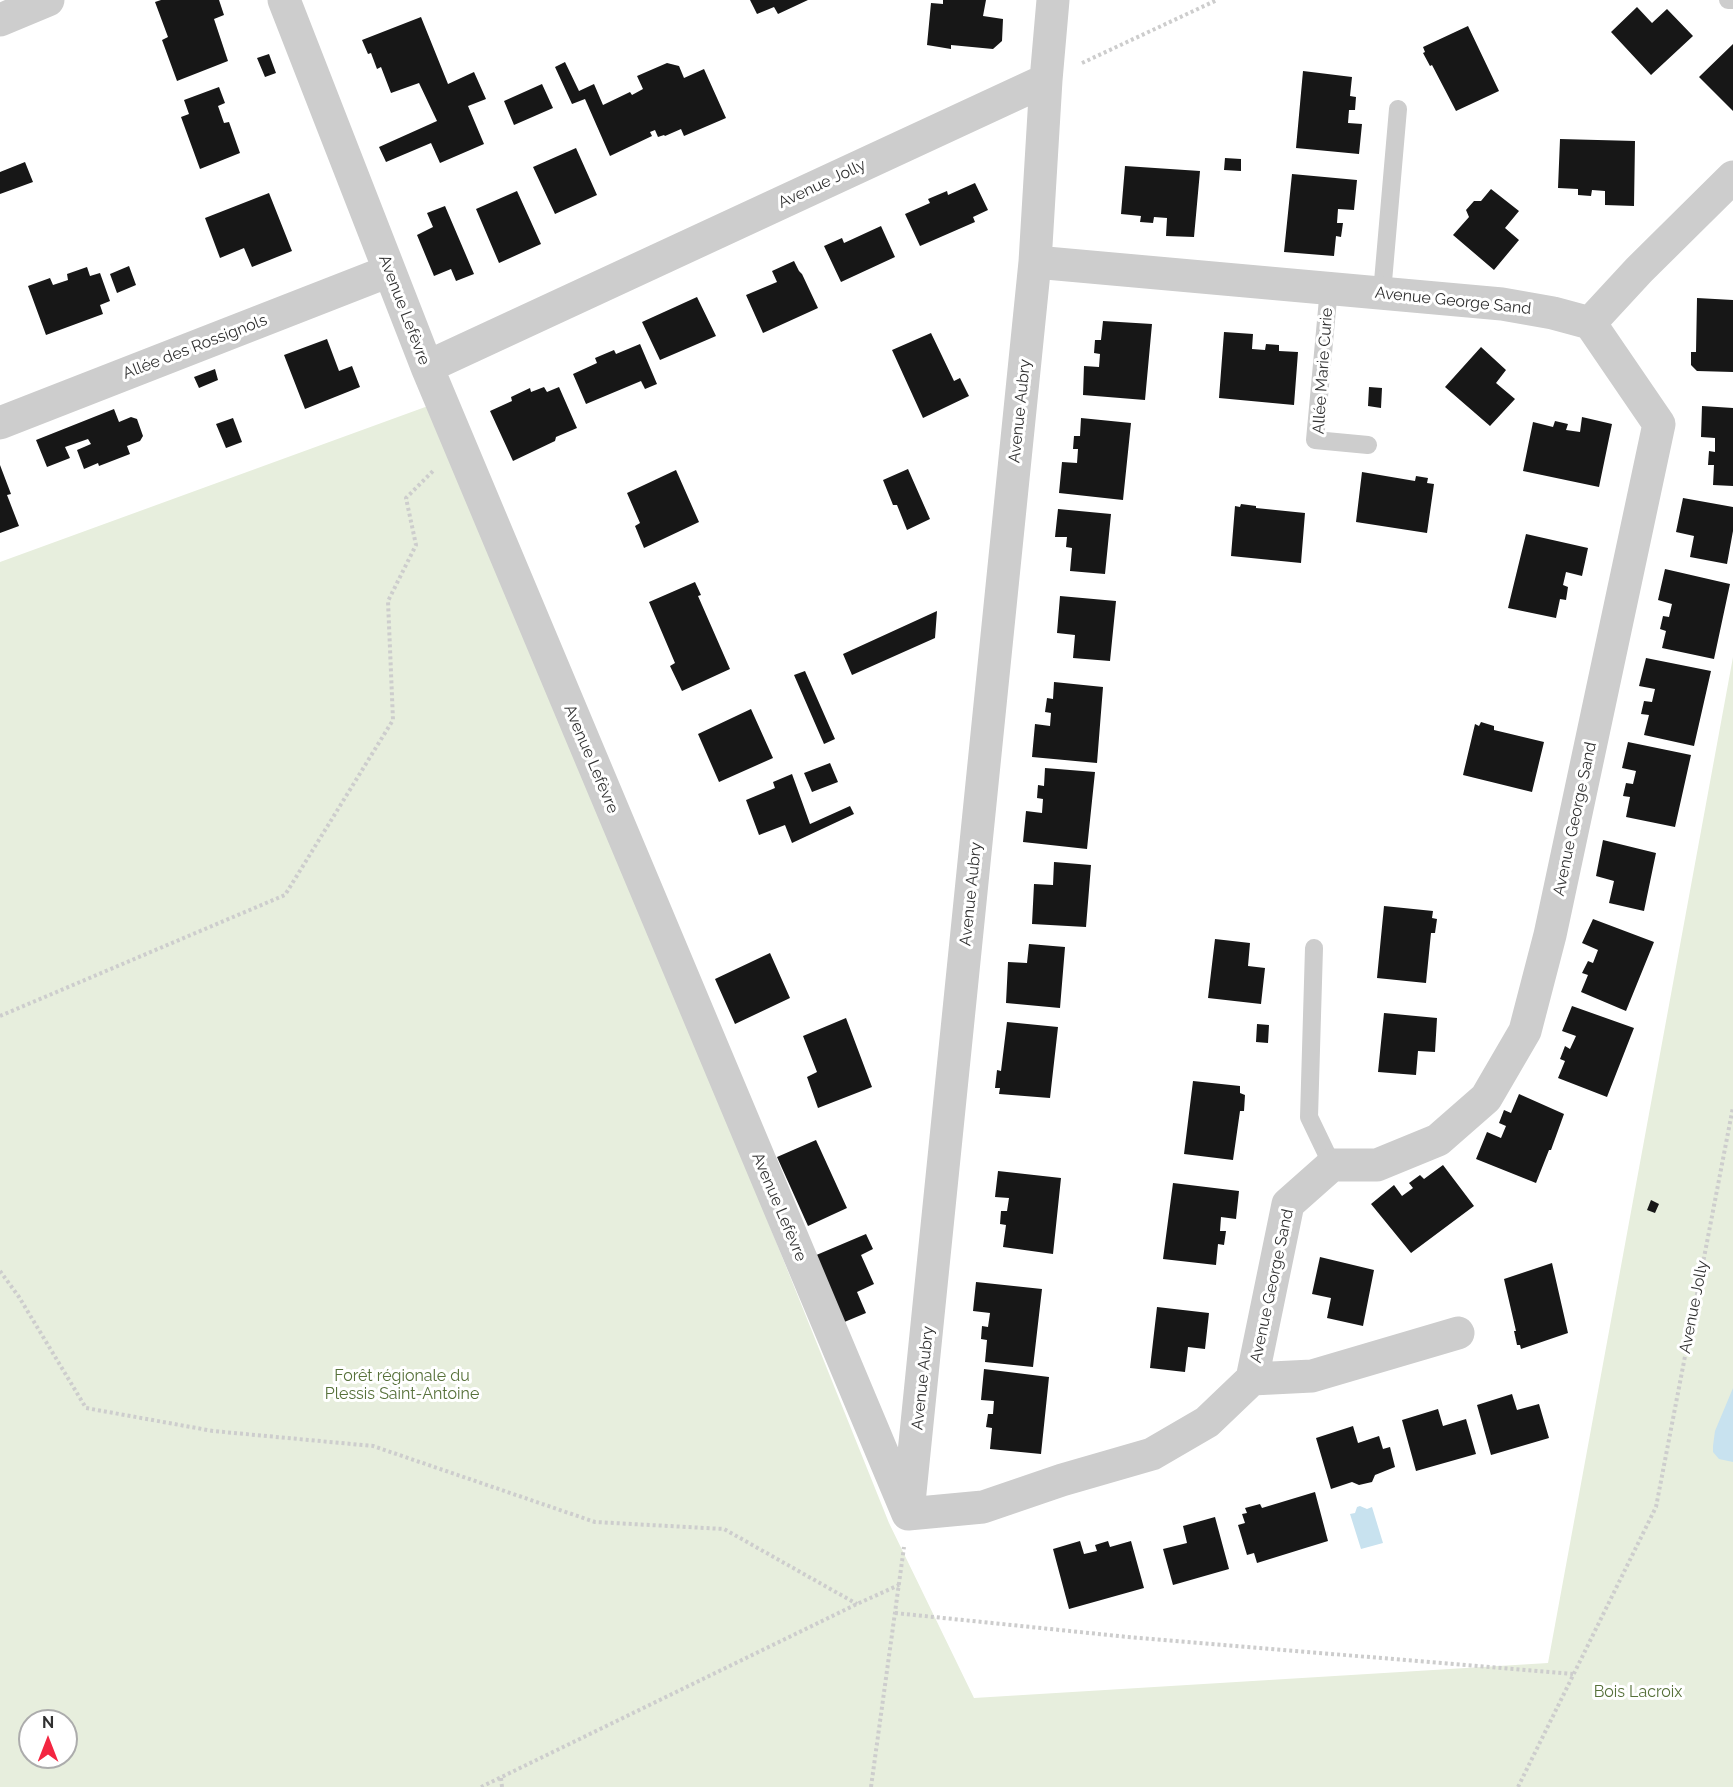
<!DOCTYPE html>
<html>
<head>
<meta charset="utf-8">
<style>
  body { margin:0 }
  #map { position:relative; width:1733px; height:1787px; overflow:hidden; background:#fff; font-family:Raleway,sans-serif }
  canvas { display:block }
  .north { position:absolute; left:18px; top:1709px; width:60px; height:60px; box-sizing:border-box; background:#fff; border:2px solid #acacac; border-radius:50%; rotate:0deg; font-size:16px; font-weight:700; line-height:24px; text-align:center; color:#303030 }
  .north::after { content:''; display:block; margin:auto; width:21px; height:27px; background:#f32641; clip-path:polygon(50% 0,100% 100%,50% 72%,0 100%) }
</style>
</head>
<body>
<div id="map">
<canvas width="1733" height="1787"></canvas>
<div class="north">N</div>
</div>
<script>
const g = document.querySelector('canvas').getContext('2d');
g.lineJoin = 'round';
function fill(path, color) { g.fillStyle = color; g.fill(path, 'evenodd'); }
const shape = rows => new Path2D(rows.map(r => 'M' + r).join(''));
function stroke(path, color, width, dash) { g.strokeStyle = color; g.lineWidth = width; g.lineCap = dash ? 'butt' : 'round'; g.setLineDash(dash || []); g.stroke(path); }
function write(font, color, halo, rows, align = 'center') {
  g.font = font + ' Raleway,sans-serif'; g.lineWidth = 6; g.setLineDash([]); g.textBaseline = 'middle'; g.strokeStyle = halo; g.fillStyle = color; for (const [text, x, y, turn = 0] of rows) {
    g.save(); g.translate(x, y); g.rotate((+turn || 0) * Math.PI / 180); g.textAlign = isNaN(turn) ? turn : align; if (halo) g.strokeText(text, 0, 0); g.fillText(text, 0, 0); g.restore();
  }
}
fill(shape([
  [439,402,889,1523,974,1698,1548,1663,1733,657,1733,1787,0,1787,0,562],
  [30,1721,66,1721,66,1757,30,1757]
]), '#e7eedd');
fill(shape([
  [1733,1388,1733,1462,1719,1459,1713,1452,1713,1446,1715,1431],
  [1360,1506,1367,1509,1372,1507,1383,1543,1361,1549,1350,1514,1355,1513,1357,1507]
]), '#c8e2ef');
fill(shape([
  [161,0,219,0,224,15,214,19,228,61,177,81,162,40,168,37,155,2],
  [750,0,808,0,778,14,774,7,757,14],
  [943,0,986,0,983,16,1003,19,1002,41,993,49,951,45,951,49,927,45,931,3,943,4],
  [1637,7,1652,23,1667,9,1693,36,1651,75,1611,32],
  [421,17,448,84,474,72,486,99,468,106,484,144,440,163,431,143,386,162,379,147,437,121,419,83,391,93,381,67,377,69,371,53,368,54,362,40],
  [1468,26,1499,91,1456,111,1432,65,1430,66,1423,53,1425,52,1423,47],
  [1733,44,1733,111,1699,77],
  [269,54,276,73,265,77,257,58],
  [565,62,579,91,594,84,603,105,630,92,632,95,643,89,637,76,667,63,679,66,684,78,704,69,726,118,684,136,681,129,665,136,664,135,658,137,655,130,650,132,652,136,610,156,585,99,572,104,555,67],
  [1303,71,1352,77,1350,96,1356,97,1355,110,1349,110,1348,123,1362,124,1359,154,1296,148],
  [542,84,553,108,514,125,504,101],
  [219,87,225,103,218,106,224,123,229,122,240,153,200,169,181,117,189,114,184,100],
  [1560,139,1635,141,1634,206,1605,205,1605,191,1592,190,1591,196,1578,195,1578,189,1558,188],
  [576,148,597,195,555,214,533,167],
  [1225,158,1241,159,1241,171,1224,170],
  [25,162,33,182,0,194,0,172],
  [1125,166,1200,171,1194,237,1166,236,1167,218,1154,217,1153,223,1140,222,1141,216,1121,214],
  [1292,174,1357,180,1354,210,1338,209,1337,223,1343,223,1341,237,1336,236,1334,256,1284,252],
  [975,183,988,210,973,217,975,222,920,246,905,214,930,203,928,199,947,191,948,195],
  [1491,189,1519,211,1505,228,1519,240,1494,270,1453,235,1469,217,1466,210,1474,201,1481,201],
  [517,191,541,244,499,263,476,209],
  [269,193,292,251,252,267,244,248,220,258,205,218],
  [445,206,474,274,456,281,451,269,434,276,417,235,433,227,427,213],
  [881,226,895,257,841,282,824,246,842,238,844,243],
  [794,261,799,271,802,274,818,308,763,333,746,295,777,282,772,271],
  [129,266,136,285,117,293,110,274],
  [87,267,90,276,100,273,110,301,100,305,103,314,46,335,28,286,50,278,53,285,68,280,67,274],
  [697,297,716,336,660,360,642,322],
  [1697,298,1733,300,1733,372,1697,371,1691,365,1691,352,1696,352],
  [1103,321,1152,324,1145,400,1083,395,1084,366,1099,367,1100,354,1094,353,1095,340,1101,340],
  [1224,332,1253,334,1252,349,1265,350,1266,344,1279,345,1279,351,1298,352,1294,405,1219,398],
  [931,333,954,381,960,378,969,396,923,418,892,350],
  [327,339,339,371,352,366,360,387,305,409,284,355],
  [640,344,657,384,645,389,641,381,586,404,573,374,597,363,595,358,614,350,616,354],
  [1481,347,1506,370,1496,383,1515,399,1490,426,1445,387],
  [215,369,218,380,199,388,194,377],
  [544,387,547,392,559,387,577,428,556,437,555,441,513,461,490,411,512,401,511,397,530,388,531,392],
  [1369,387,1382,388,1381,408,1368,406],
  [1702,406,1733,408,1733,486,1713,485,1714,465,1708,465,1709,451,1715,452,1715,438,1701,437],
  [114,409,119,422,131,417,137,419,143,436,140,441,127,446,130,454,99,466,98,463,84,469,77,450,91,444,88,439,65,447,70,458,47,467,36,440],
  [1582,417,1612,424,1599,487,1523,471,1533,422,1553,427,1555,421,1568,424,1566,430,1580,432],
  [233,418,242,442,226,448,216,424],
  [1081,418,1131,423,1123,500,1059,493,1062,462,1077,463,1078,449,1073,449,1074,436,1080,436],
  [0,465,11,494,7,495,19,526,0,533],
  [908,469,930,519,907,530,897,505,893,505,883,480],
  [676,470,699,522,644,548,635,526,640,523,627,493],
  [1362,472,1415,481,1416,476,1428,478,1427,483,1434,484,1427,533,1356,522],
  [1683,498,1733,507,1733,531,1727,564,1690,557,1694,536,1676,532],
  [1241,504,1256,506,1256,508,1305,513,1301,563,1231,556,1235,506,1240,507],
  [1058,509,1111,514,1105,574,1070,571,1072,548,1066,547,1067,537,1055,537],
  [1526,534,1588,548,1582,576,1566,572,1563,585,1568,587,1566,600,1560,599,1556,618,1508,608],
  [1665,569,1730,584,1714,659,1662,648,1666,631,1660,629,1663,616,1669,617,1672,604,1658,600],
  [695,582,701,595,698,596,730,669,682,691,670,666,675,663,649,602],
  [1060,596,1116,601,1110,661,1073,658,1075,635,1057,633],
  [937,611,935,638,852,675,843,654],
  [1646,658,1711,671,1694,746,1644,735,1649,715,1641,714,1644,701,1652,702,1655,689,1639,686],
  [805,671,835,739,824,744,794,675],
  [1054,682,1103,687,1097,763,1032,757,1035,724,1050,726,1051,713,1045,712,1047,698,1053,699],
  [751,709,773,758,719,782,698,734],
  [1481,722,1494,726,1494,730,1544,742,1532,792,1463,775,1475,724,1479,726],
  [1628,742,1691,755,1675,827,1626,817,1630,797,1623,796,1626,783,1633,784,1636,771,1622,768],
  [830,763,838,782,812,792,804,773],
  [1045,768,1095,772,1087,849,1023,842,1026,811,1042,813,1043,799,1037,798,1038,785,1044,786],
  [792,774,810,824,850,806,854,814,792,843,785,825,759,835,746,800,775,788,773,782],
  [1603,840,1656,853,1644,911,1609,903,1614,881,1596,876],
  [1054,862,1091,865,1086,927,1032,924,1034,884,1053,885],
  [1384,906,1433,911,1432,918,1437,919,1435,933,1431,933,1426,983,1377,978],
  [1593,919,1654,942,1626,1011,1581,992,1588,975,1582,973,1588,961,1593,963,1598,950,1582,943],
  [1215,939,1250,943,1248,966,1265,968,1261,1004,1208,998],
  [1029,944,1065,947,1060,1008,1006,1003,1008,962,1027,963],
  [770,953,790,998,735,1024,715,979],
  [1572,1006,1634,1028,1607,1097,1558,1078,1565,1061,1560,1059,1565,1046,1570,1049,1576,1036,1562,1031],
  [1384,1013,1437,1018,1435,1052,1418,1051,1416,1075,1378,1072],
  [846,1018,872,1087,818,1108,807,1077,817,1072,803,1036],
  [1007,1022,1058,1027,1050,1098,999,1094,1000,1088,995,1088,997,1070,1001,1071],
  [1257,1024,1269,1025,1268,1043,1256,1042],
  [1193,1081,1240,1086,1240,1093,1245,1095,1244,1111,1240,1111,1233,1160,1184,1154],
  [1519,1094,1564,1114,1551,1150,1549,1150,1536,1183,1476,1159,1487,1132,1501,1138,1506,1126,1499,1123,1504,1110,1511,1113],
  [816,1140,847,1208,808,1226,777,1157],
  [1443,1165,1474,1206,1411,1253,1371,1204,1394,1185,1402,1196,1413,1188,1409,1183,1420,1175,1424,1179],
  [998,1171,1061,1178,1053,1254,1003,1247,1006,1225,1000,1224,1001,1211,1007,1211,1009,1198,995,1197],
  [1173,1183,1239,1191,1236,1219,1221,1217,1220,1231,1226,1231,1224,1245,1218,1244,1216,1265,1163,1259],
  [1651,1200,1659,1204,1655,1213,1647,1210],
  [866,1234,873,1249,861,1255,874,1284,857,1292,866,1313,842,1323,814,1256],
  [1320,1257,1374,1270,1363,1326,1327,1318,1331,1298,1312,1294],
  [1552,1263,1568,1333,1521,1349,1520,1345,1517,1345,1514,1331,1516,1331,1504,1279],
  [976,1282,1042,1289,1033,1367,985,1362,987,1340,981,1339,982,1326,988,1327,990,1313,973,1311],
  [1157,1307,1209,1313,1205,1349,1188,1347,1185,1372,1150,1368],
  [984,1369,1049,1377,1041,1454,990,1449,992,1428,986,1427,988,1414,993,1414,994,1401,981,1400],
  [1512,1394,1517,1410,1539,1404,1549,1438,1491,1455,1477,1405],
  [1438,1409,1443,1426,1466,1419,1476,1454,1416,1471,1402,1420],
  [1353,1426,1358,1443,1379,1436,1383,1449,1390,1447,1395,1467,1375,1475,1372,1482,1359,1485,1352,1482,1331,1489,1316,1438],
  [1315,1492,1328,1541,1257,1563,1254,1553,1247,1555,1238,1525,1245,1523,1242,1514,1247,1513,1245,1508,1260,1504,1262,1508],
  [1215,1517,1229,1569,1173,1585,1163,1549,1187,1543,1183,1526],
  [1080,1541,1084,1554,1097,1551,1095,1545,1108,1541,1110,1547,1131,1541,1144,1588,1069,1609,1053,1549]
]), '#171717');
stroke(shape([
  [1082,63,1217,0],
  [0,1016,285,895,393,720,388,601,416,545,406,498,434,470],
  [0,1271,19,1297,86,1408,213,1431,373,1446,595,1522,724,1529,857,1604],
  [895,1613,1128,1637,1573,1674],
  [501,1778,502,1787],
  [481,1787,857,1604,899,1585],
  [871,1787,904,1547],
  [1518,1787,1656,1507,1733,1107]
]), '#cdcdcd', 4, [3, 3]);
stroke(shape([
  [1728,0,1733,0],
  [1329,288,1315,440,1368,445],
  [1382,293,1398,109],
  [1314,948,1309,1117,1332,1165]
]), '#cdcdcd', 18);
stroke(shape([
  [284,0,427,367,908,1514],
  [0,20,48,0],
  [1590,323,1639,270,1733,177],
  [427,367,1046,80],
  [0,423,389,271],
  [1252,1379,1312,1376,1458,1333],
  [908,1512,1035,262,1046,80,1053,0],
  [908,1514,983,1507,1062,1480,1152,1454,1207,1422,1252,1379,1288,1204,1332,1165,1377,1165,1438,1140,1486,1098,1525,1031,1550,935,1659,424,1590,323,1553,313,1502,304,1035,262]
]), '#cdcdcd', 33);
write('16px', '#303030', '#fff', [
  ["Avenue Jolly",822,184,-25],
  ["Avenue George Sand",1453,301,6],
  ["Avenue Lefèvre",404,310,69],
  ["Allée des Rossignols",195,347,-21],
  ["Allée Marie Curie",1323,371,-86],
  ["Avenue Aubry",1020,411,-84],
  ["Avenue Lefèvre",591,759,67],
  ["Avenue George Sand",1575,819,-78],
  ["Avenue Aubry",971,894,-84],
  ["Avenue Lefèvre",779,1207,67],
  ["Avenue George Sand",1272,1286,-78],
  ["Avenue Jolly",1694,1307,-79],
  ["Avenue Aubry",923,1378,-84]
]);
write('16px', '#567039', '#fff', [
  ["Forêt régionale du",402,1376],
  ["Plessis Saint-Antoine",402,1394],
  ["Bois Lacroix",1638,1692]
]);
</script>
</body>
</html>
